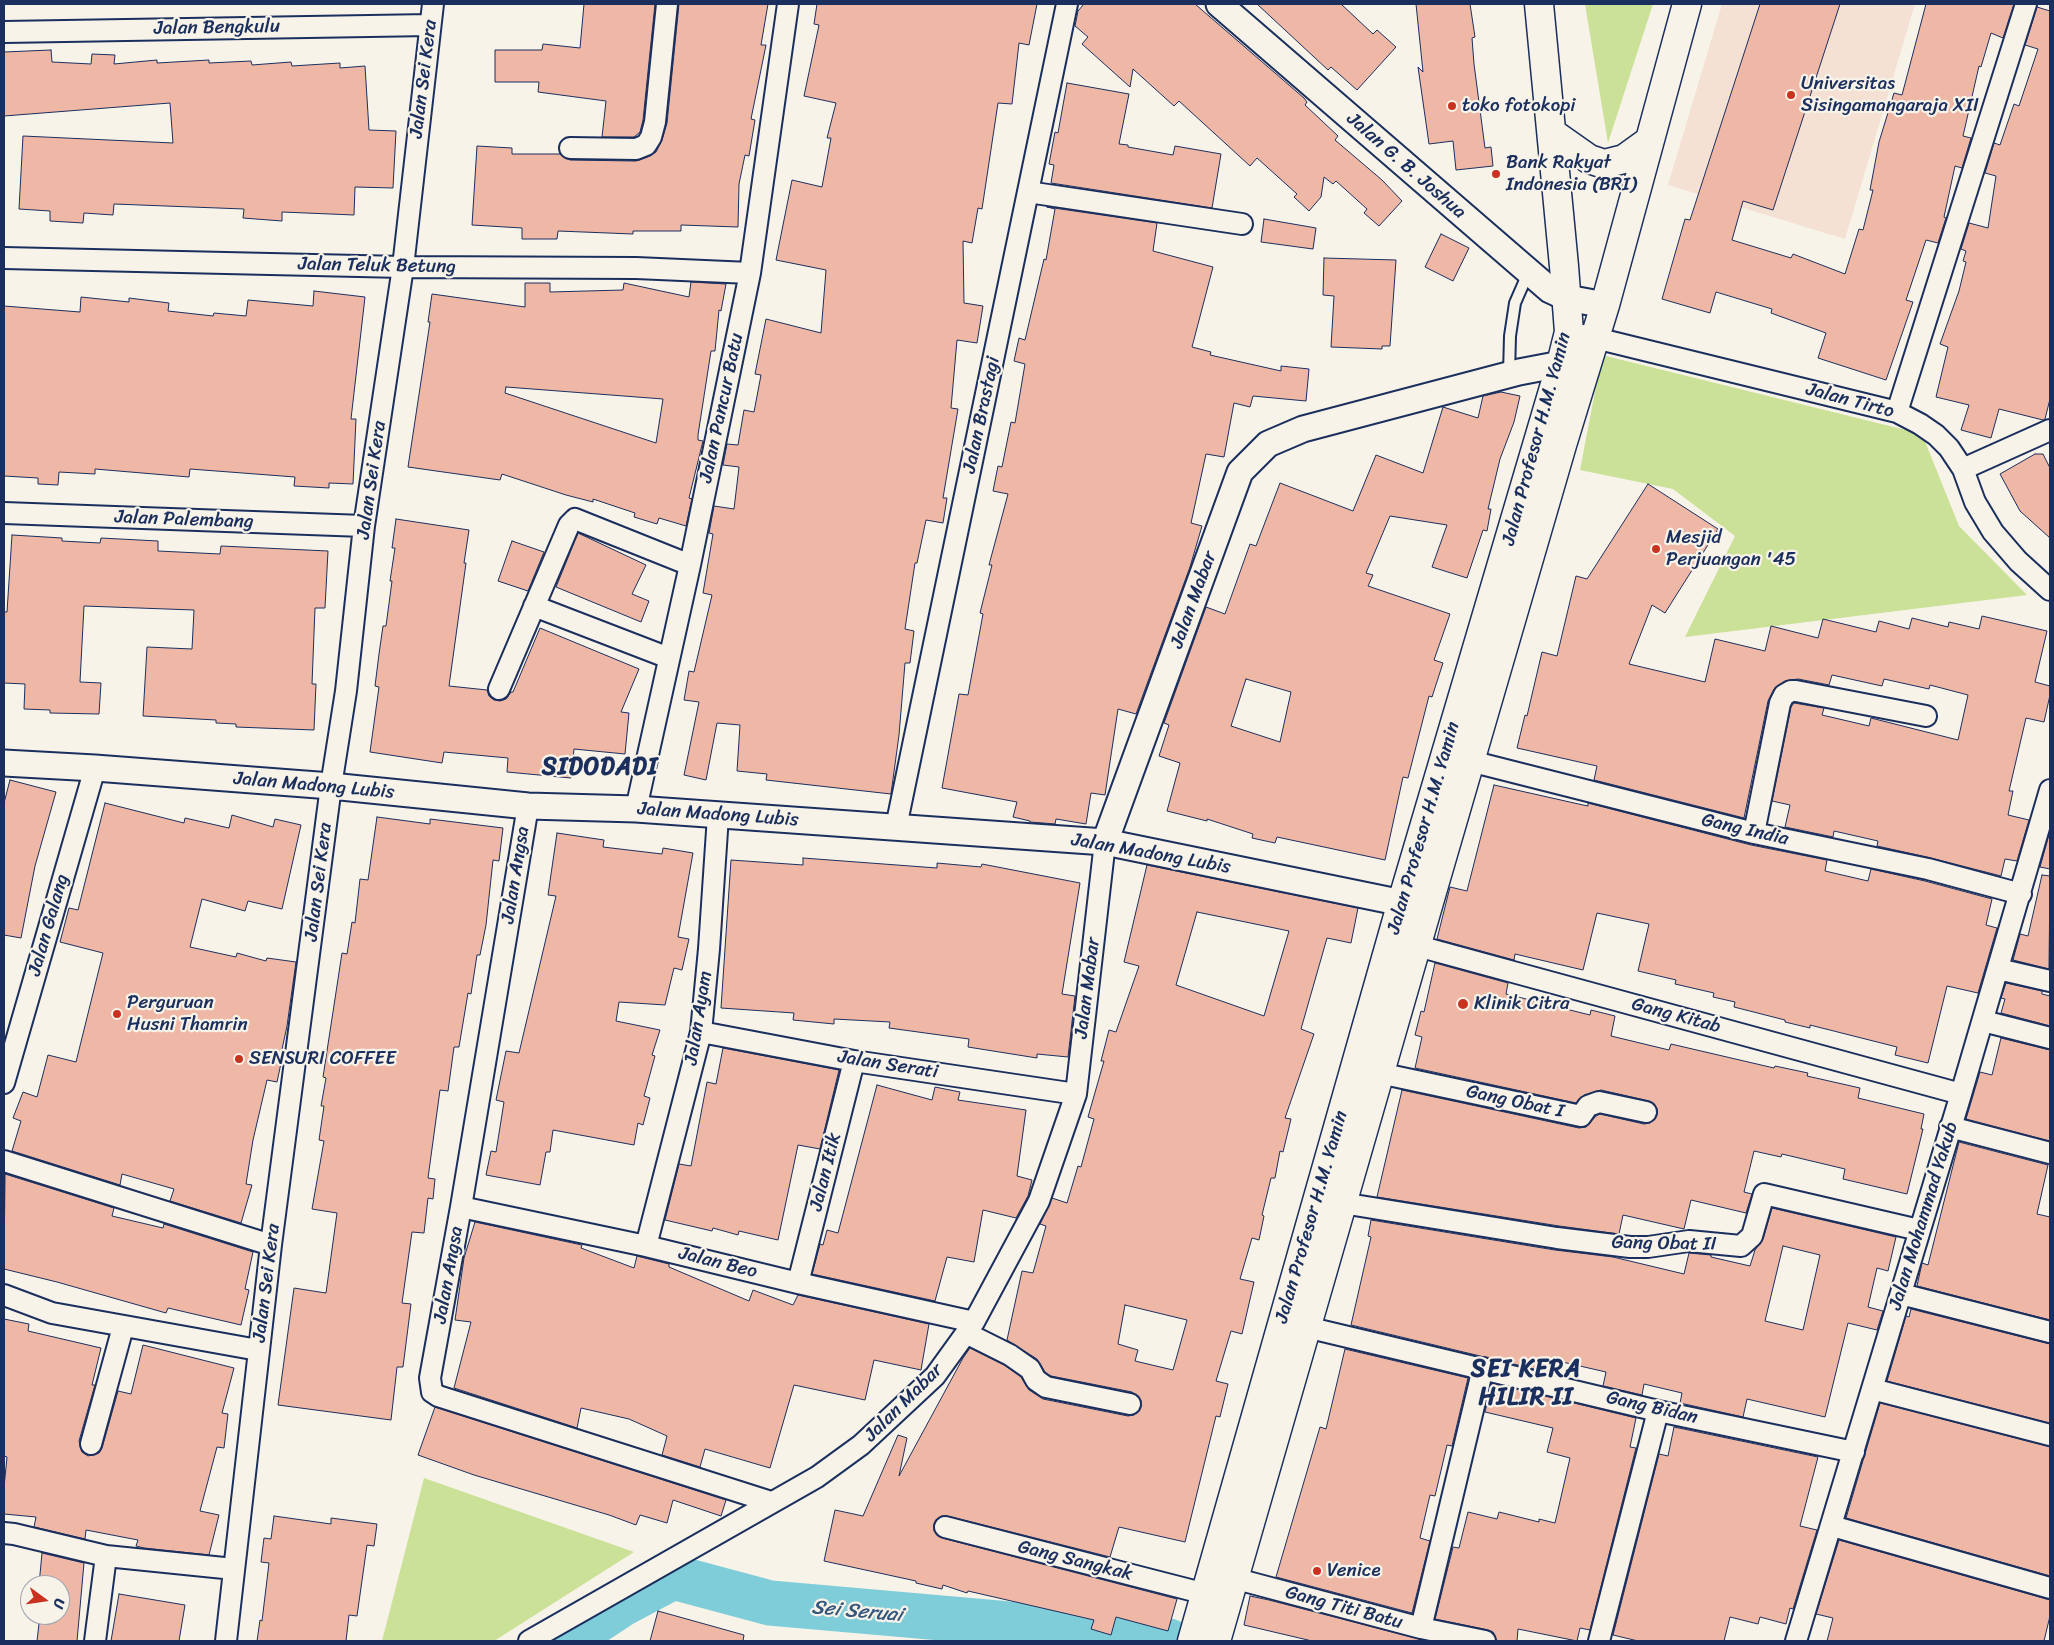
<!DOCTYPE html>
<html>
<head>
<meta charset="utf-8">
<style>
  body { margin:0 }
  #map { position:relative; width:2054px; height:1645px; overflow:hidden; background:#f7f3e8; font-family:Sriracha,sans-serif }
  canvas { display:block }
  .frame { position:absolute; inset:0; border:5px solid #1b2f5e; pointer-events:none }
  .north { position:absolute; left:20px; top:1575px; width:50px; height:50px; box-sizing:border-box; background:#f7f3e8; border:1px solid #9fa5b1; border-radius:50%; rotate:104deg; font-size:14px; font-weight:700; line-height:20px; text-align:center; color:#1b2f5e }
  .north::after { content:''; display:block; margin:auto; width:18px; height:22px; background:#c8321e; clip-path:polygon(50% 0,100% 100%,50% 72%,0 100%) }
</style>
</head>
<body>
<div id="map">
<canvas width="2054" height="1645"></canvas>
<div class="frame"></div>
<div class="north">U</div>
</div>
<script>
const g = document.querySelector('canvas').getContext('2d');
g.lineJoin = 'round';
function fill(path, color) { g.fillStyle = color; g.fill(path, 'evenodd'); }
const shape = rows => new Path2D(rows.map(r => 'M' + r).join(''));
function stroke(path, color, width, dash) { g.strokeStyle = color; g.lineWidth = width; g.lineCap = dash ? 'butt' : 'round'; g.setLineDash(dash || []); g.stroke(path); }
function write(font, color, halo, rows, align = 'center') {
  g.font = font + ' Sriracha,sans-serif'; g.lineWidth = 4.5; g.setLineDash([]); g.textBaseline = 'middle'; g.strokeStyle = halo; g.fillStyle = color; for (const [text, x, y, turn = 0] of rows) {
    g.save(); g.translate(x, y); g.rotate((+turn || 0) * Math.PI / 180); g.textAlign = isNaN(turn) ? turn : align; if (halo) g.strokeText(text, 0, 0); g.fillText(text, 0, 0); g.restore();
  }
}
fill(shape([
  [1722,4,1915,4,1845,239,1668,185]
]), '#f5e1d4');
fill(shape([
  [1585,4,1653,4,1608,143],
  [1602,355,1922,434,1959,526,2027,595,1685,637,1735,536,1673,489,1580,470],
  [424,1478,634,1552,494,1641,382,1641]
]), '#cae197');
stroke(shape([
  [566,1641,624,1603,673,1577,770,1603,998,1623,1169,1641]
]), '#7ecdd9', 45);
const building = shape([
  [584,4,655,4,643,120,640,132,634,137,602,137,606,101,538,92,539,82,495,82,495,50,542,50,543,44,580,48,584,4],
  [679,4,768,4,761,45,766,45,751,119,755,120,749,156,745,155,739,184,738,227,681,225,681,231,633,231,633,234,558,231,557,239,522,239,522,228,472,225,477,146,512,148,512,154,560,154,570,160,636,161,650,156,656,152,662,140,667,123,679,4],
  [817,4,1037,4,1029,45,1019,43,1012,104,998,103,982,209,978,208,972,243,963,241,964,303,983,306,977,343,957,340,951,408,958,409,943,498,947,498,943,523,926,520,917,563,915,563,905,629,914,631,910,663,905,663,899,735,891,794,766,780,767,774,737,771,740,725,717,723,706,780,684,775,699,702,684,700,689,671,694,672,712,595,703,593,713,534,709,533,714,506,734,509,739,467,723,465,727,444,738,445,744,410,754,412,761,375,755,374,766,319,821,333,826,270,776,260,792,180,822,187,831,138,827,138,836,103,804,96,819,25,814,24,817,4],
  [1084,4,1195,4,1304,98,1307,102,1305,105,1338,136,1335,140,1382,180,1402,201,1379,226,1364,213,1367,209,1336,181,1333,184,1324,177,1321,197,1309,211,1294,197,1297,194,1257,158,1250,166,1179,101,1174,106,1133,69,1130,87,1082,44,1088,37,1075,26,1078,11,1084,4],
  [1257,4,1341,4,1373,34,1377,30,1396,47,1357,90,1331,67,1328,70,1257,4],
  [1416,4,1470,4,1475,37,1472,38,1474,64,1485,148,1491,147,1493,166,1456,170,1453,141,1429,144,1418,67,1423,72,1416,4],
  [1760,4,1840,4,1773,210,1743,201,1732,240,1791,258,1793,254,1845,274,1859,229,1863,230,1873,190,1870,190,1879,142,1894,93,1902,95,1926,4,2014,4,2003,38,1991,33,1981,67,1979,66,1963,136,1971,138,1962,168,1955,166,1944,217,1946,218,1938,243,1926,240,1906,300,1913,302,1886,380,1818,358,1826,333,1771,313,1772,309,1716,292,1710,313,1662,299,1685,219,1690,220,1760,4],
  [2037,7,2050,11,2050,399,2045,419,2043,420,1999,409,1991,438,1961,430,1969,405,1936,397,1948,347,1940,344,1959,291,1966,262,1963,261,1966,251,1961,249,1969,223,1988,228,1996,176,1985,173,1994,143,2000,145,2014,104,2019,106,2038,49,2025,45,2037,7],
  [51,50,52,62,91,64,92,54,115,55,114,64,157,60,157,63,209,60,209,63,251,61,252,65,291,62,292,66,340,63,340,68,365,66,369,130,396,131,393,188,355,187,354,215,282,212,282,221,243,218,244,209,114,204,113,215,84,213,83,223,50,221,50,211,19,209,23,136,173,143,170,103,4,116,4,52,51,50],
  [1067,83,1129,94,1119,144,1128,145,1128,147,1173,155,1175,146,1221,154,1212,208,1051,183,1054,165,1049,164,1055,132,1058,133,1067,83],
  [1047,207,1157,223,1153,251,1213,267,1192,347,1211,352,1210,355,1281,371,1281,366,1309,369,1306,401,1253,396,1250,407,1234,403,1224,457,1206,454,1191,523,1202,526,1190,567,1136,714,1118,709,1105,795,1091,793,1086,824,1056,819,1055,824,1030,822,1030,821,1013,817,1017,802,942,788,959,694,968,695,983,614,980,613,992,565,989,565,1008,494,993,491,998,466,1002,467,1011,422,1015,423,1025,364,1014,361,1019,338,1025,340,1044,259,1046,260,1055,209,1047,207],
  [1264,219,1316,228,1313,249,1261,242,1264,219],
  [1441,234,1469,248,1453,281,1425,267,1441,234],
  [1324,258,1396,260,1390,346,1382,346,1382,349,1331,347,1334,296,1323,295,1324,258],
  [691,282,726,284,721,311,719,310,715,351,711,351,698,435,698,440,703,441,689,498,692,499,686,526,659,518,657,524,634,517,635,513,593,499,593,502,566,495,502,474,500,480,408,467,430,322,428,322,432,294,525,307,525,283,550,283,550,292,623,290,624,283,689,297,691,282],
  [506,387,663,399,656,443,505,393,506,387],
  [314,291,365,297,351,419,356,419,353,484,329,483,329,488,294,486,295,477,190,469,189,477,95,469,95,474,59,472,58,485,38,484,38,478,4,476,4,306,80,312,81,297,129,302,129,298,169,303,168,311,213,316,214,313,246,316,248,300,313,306,314,291],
  [1501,392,1520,396,1514,422,1500,459,1488,509,1491,509,1487,531,1483,530,1467,578,1432,567,1447,525,1390,516,1366,573,1373,575,1368,586,1450,614,1434,660,1443,663,1432,697,1429,696,1408,778,1403,777,1385,860,1277,837,1275,843,1252,838,1253,834,1207,819,1207,821,1167,811,1180,763,1159,756,1169,725,1164,723,1206,607,1225,614,1250,544,1256,546,1280,483,1353,511,1376,455,1423,473,1443,407,1478,418,1483,396,1501,392],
  [1246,679,1291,692,1280,742,1231,726,1246,679],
  [2035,454,2043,454,2050,468,2050,538,2020,511,2000,474,2035,454],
  [1648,484,1718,529,1665,613,1652,605,1629,664,1705,682,1715,639,1765,651,1771,626,1818,638,1823,619,1876,632,1879,621,1909,629,1912,618,1948,627,1949,622,1979,629,1982,616,2047,631,2035,682,2050,686,2050,695,2044,722,2026,718,2009,791,2013,791,2008,815,2029,820,2017,861,2005,859,2001,876,1931,858,1877,846,1878,841,1834,831,1833,837,1785,827,1790,805,1772,801,1791,707,1794,703,1824,708,1822,715,1869,726,1871,718,1958,740,1968,695,1930,685,1929,689,1884,679,1882,686,1832,675,1829,685,1798,679,1785,681,1774,689,1768,701,1744,818,1594,780,1597,766,1517,748,1525,715,1527,716,1542,652,1557,656,1576,576,1587,579,1648,484],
  [396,519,469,530,464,563,466,563,449,686,487,690,489,696,494,700,500,701,506,699,511,692,513,692,540,628,639,669,621,712,629,713,625,754,574,749,571,778,507,772,508,758,444,752,442,763,370,752,379,687,375,686,379,654,383,626,386,626,392,581,390,581,395,548,392,548,396,519],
  [578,533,646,565,632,594,649,601,641,622,556,587,578,533],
  [12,535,62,538,62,541,100,543,101,538,158,541,158,551,220,554,221,546,328,551,325,608,315,608,312,684,316,684,314,730,236,727,236,724,216,723,216,720,143,716,147,647,192,649,194,610,84,606,80,682,101,683,99,714,50,713,50,710,24,709,25,684,4,683,4,612,7,612,12,535],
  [512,541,544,552,528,591,498,581,512,541],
  [10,780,56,792,35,866,21,938,4,935,4,803,10,780],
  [1494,785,1583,805,1588,806,1588,803,1751,845,1827,860,1825,871,1868,881,1871,869,1925,881,1992,899,1986,925,1997,928,1978,993,1947,986,1928,1063,1895,1055,1897,1047,1810,1025,1810,1028,1785,1022,1785,1020,1734,1007,1735,1002,1713,997,1714,993,1675,984,1676,980,1638,971,1649,924,1597,913,1583,970,1515,954,1514,960,1437,939,1450,887,1467,891,1494,785],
  [105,803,184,823,185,818,229,828,232,815,273,827,275,819,301,825,282,909,248,901,245,911,202,899,190,947,236,957,237,953,266,961,267,958,296,962,287,1026,281,1054,283,1054,277,1082,267,1080,253,1140,246,1184,252,1185,241,1223,170,1201,174,1189,122,1174,120,1185,12,1151,21,1121,13,1118,23,1092,37,1097,48,1055,76,1062,103,953,60,942,69,908,78,910,105,803],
  [377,817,430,824,430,819,503,828,499,861,493,860,486,925,480,955,477,955,471,994,468,993,459,1047,454,1047,448,1091,440,1090,428,1178,435,1179,433,1199,428,1198,424,1233,412,1232,402,1303,411,1304,403,1367,397,1367,391,1420,278,1405,294,1288,326,1293,337,1213,312,1209,324,1141,319,1140,324,1106,321,1106,326,1078,323,1077,342,953,347,954,352,922,355,923,360,879,368,880,377,817],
  [2050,831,2050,869,2040,867,2050,831],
  [557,833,604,840,603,847,662,854,663,848,693,853,678,937,689,939,682,970,674,968,665,1005,619,1002,616,1021,660,1030,652,1055,655,1056,644,1096,650,1098,643,1125,638,1123,634,1145,553,1130,550,1152,546,1152,540,1185,486,1175,491,1151,496,1152,504,1102,496,1100,506,1051,519,1053,556,896,548,895,557,833],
  [803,858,937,868,937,863,981,867,982,864,1080,883,1062,994,1075,996,1068,1057,1037,1054,1037,1058,968,1047,969,1039,889,1028,890,1022,834,1019,834,1024,793,1020,794,1013,721,1008,731,860,803,865,803,858],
  [1147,865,1358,908,1351,943,1327,938,1301,1029,1314,1034,1285,1118,1291,1119,1283,1152,1280,1151,1275,1178,1271,1178,1262,1215,1264,1216,1259,1240,1252,1238,1240,1279,1254,1282,1242,1334,1231,1331,1216,1381,1228,1384,1220,1417,1216,1416,1185,1542,1119,1527,1110,1557,948,1516,941,1516,934,1524,934,1531,942,1538,1177,1599,1168,1631,1116,1617,1111,1635,1091,1629,1094,1620,968,1591,967,1593,943,1585,942,1589,916,1583,916,1581,824,1561,835,1510,863,1516,898,1435,907,1438,899,1476,963,1358,970,1348,1004,1365,1021,1377,1029,1390,1043,1399,1128,1416,1134,1415,1141,1407,1141,1400,1132,1392,1051,1376,1045,1372,1037,1359,1007,1340,1022,1271,1033,1273,1046,1226,1040,1224,1052,1198,1067,1203,1078,1166,1081,1167,1094,1119,1088,1117,1104,1061,1101,1061,1109,1030,1116,1032,1139,966,1124,962,1147,865],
  [1197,912,1289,931,1264,1016,1176,985,1197,912],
  [1125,1305,1187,1320,1173,1370,1135,1361,1138,1350,1118,1344,1125,1305],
  [2042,875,2050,876,2049,969,2013,960,2020,934,2028,936,2042,875],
  [1435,963,1508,983,1506,994,1590,1015,1591,1010,1615,1016,1611,1036,1669,1050,1671,1044,1774,1068,1775,1066,1808,1073,1807,1076,1860,1088,1858,1098,1924,1114,1921,1129,1923,1129,1907,1194,1843,1179,1845,1169,1782,1154,1781,1157,1754,1151,1744,1192,1752,1194,1746,1213,1691,1200,1684,1229,1623,1215,1619,1234,1559,1226,1377,1197,1402,1090,1579,1128,1586,1127,1596,1116,1600,1114,1644,1124,1650,1123,1657,1115,1657,1108,1649,1101,1601,1090,1584,1095,1576,1103,1415,1068,1422,1037,1415,1035,1421,1011,1424,1012,1435,963],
  [2006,983,2042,991,2042,994,2050,996,2050,1026,2001,1013,2005,999,2001,998,2006,983],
  [2001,1038,2050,1050,2050,1141,1966,1119,1980,1072,1992,1075,2001,1038],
  [723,1048,839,1070,820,1149,798,1145,778,1240,739,1231,738,1235,713,1228,712,1231,665,1220,679,1164,691,1166,707,1082,716,1084,723,1048],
  [877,1085,932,1100,935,1087,960,1092,958,1100,1026,1110,1017,1176,1032,1180,1028,1196,1016,1218,983,1210,974,1262,947,1257,935,1301,812,1274,820,1244,823,1245,827,1230,838,1233,877,1085],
  [1959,1142,2048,1165,2037,1214,2050,1217,2050,1320,1917,1286,1922,1263,1928,1265,1959,1142],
  [5,1174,114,1208,112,1216,163,1228,164,1224,253,1252,245,1289,249,1290,241,1325,168,1308,166,1313,57,1282,4,1269,5,1174],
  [1772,1208,1896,1237,1888,1271,1877,1268,1868,1307,1883,1311,1877,1330,1848,1323,1825,1417,1747,1399,1743,1417,1680,1403,1682,1393,1644,1384,1642,1395,1603,1386,1606,1372,1558,1361,1555,1374,1351,1325,1371,1237,1368,1236,1371,1220,1555,1250,1613,1257,1684,1274,1689,1253,1711,1255,1711,1257,1750,1266,1755,1250,1763,1239,1772,1208],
  [1783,1246,1820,1255,1803,1330,1765,1321,1783,1246],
  [475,1222,582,1245,581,1248,634,1268,637,1256,669,1264,669,1267,749,1301,753,1290,793,1305,798,1295,929,1324,921,1370,874,1360,865,1400,794,1385,770,1468,705,1449,700,1467,662,1455,667,1436,629,1419,581,1408,577,1428,454,1388,471,1322,455,1320,464,1258,475,1222],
  [1911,1309,2050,1344,2050,1423,1887,1381,1906,1316,1909,1317,1911,1309],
  [4,1319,29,1324,28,1331,101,1348,92,1385,95,1385,79,1441,82,1452,88,1456,99,1453,102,1448,118,1391,131,1394,143,1345,234,1368,222,1413,228,1414,224,1448,217,1447,200,1511,219,1515,209,1555,144,1548,136,1546,138,1540,86,1530,85,1539,34,1527,36,1517,4,1514,4,1487,7,1457,4,1456,4,1319],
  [1345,1349,1468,1378,1452,1446,1447,1445,1435,1496,1430,1495,1420,1538,1430,1541,1412,1613,1276,1577,1320,1427,1326,1429,1345,1349],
  [1492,1383,1636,1418,1630,1447,1636,1448,1590,1630,1580,1628,1577,1641,1518,1629,1517,1641,1497,1641,1493,1632,1488,1630,1435,1619,1453,1547,1459,1548,1468,1512,1497,1519,1499,1512,1539,1522,1539,1519,1555,1523,1570,1458,1547,1452,1553,1428,1485,1412,1492,1383],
  [1880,1403,2050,1447,2050,1576,1846,1518,1880,1403],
  [435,1407,726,1500,721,1516,673,1500,667,1523,640,1515,636,1525,609,1515,474,1475,418,1455,435,1407],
  [1674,1427,1818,1457,1800,1526,1817,1530,1793,1609,1790,1608,1786,1624,1760,1617,1758,1624,1730,1617,1724,1641,1638,1641,1613,1635,1659,1454,1668,1456,1674,1427],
  [274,1516,331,1524,331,1518,377,1524,374,1546,367,1545,357,1616,349,1615,346,1641,257,1641,260,1620,262,1621,269,1563,261,1562,264,1538,271,1539,274,1516],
  [1839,1540,2050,1600,2050,1616,2044,1641,1827,1641,1833,1618,1816,1614,1839,1540],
  [42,1553,84,1563,77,1641,37,1641,40,1615,60,1615,60,1585,39,1585,42,1553],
  [119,1594,185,1605,179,1641,111,1641,119,1594],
  [1250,1596,1269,1600,1427,1641,1312,1641,1244,1625,1250,1596],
  [658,1611,744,1635,743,1641,650,1641,658,1611]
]);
fill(building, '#efb7a5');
stroke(building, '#1b2f5e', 1);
const service = shape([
  [1509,374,1510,336,1515,303,1529,271]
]);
const minor = shape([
  [4,32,430,25],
  [570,148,636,149,646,145,651,137,655,122,667,4],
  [1028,192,1242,224],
  [4,258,403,267,636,268,750,273],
  [1583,335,1897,412,1920,424,1936,435,1949,448,1963,469,1975,502,1993,532,2018,561,2050,590],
  [1897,412,2026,4],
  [1963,469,2050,430],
  [4,513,364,526],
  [534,606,669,658],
  [499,689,569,525,575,519,690,565],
  [1470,761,1754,833,1928,869,2021,894],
  [528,806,461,1207,430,1378,432,1392,438,1396,771,1502],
  [636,809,690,565,750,273,788,4],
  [896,827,1067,4],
  [1754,833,1780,703,1784,695,1791,691,1796,691,1926,716],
  [1403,942,1961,1094],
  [1998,969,2050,981],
  [1983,1021,2050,1038],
  [701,1032,854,1061,1076,1094],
  [1379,1073,1581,1116,1588,1106,1599,1102,1646,1112],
  [4,1083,95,768],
  [1950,1127,2050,1153],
  [4,1161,271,1245],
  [1342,1203,1557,1238,1630,1247,1648,1247,1689,1241,1741,1246,1752,1236,1764,1194,1919,1230],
  [461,1207,646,1246,798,1283,974,1322],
  [646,1246,701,1032,709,949,718,816],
  [798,1283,854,1061],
  [1901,1294,2050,1332],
  [4,1295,52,1313,258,1350],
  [1306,1327,1658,1411,1854,1452],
  [966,1333,1010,1355,1030,1369,1036,1380,1046,1387,1130,1404],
  [1872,1389,2050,1435],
  [91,1444,123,1327],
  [1832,1526,2050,1588],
  [945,1527,1206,1594],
  [4,1533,14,1534,106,1556,95,1641],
  [106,1556,234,1569],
  [1233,1578,1421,1628,1485,1641],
  [1421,1628,1483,1368],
  [226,1641,271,1245,331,786,346,691,364,526,403,267,433,4],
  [529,1641,817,1477,861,1445,935,1376,974,1322,1039,1201,1076,1094,1105,842],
  [1599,1641,1658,1411],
  [1796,1641,1961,1094,2050,790]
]);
const tertiary = shape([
  [1219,4,1550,290,1567,298,1605,305],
  [4,763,95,768,331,786,528,806,636,809,1105,842,1422,907],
  [1105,842,1240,472,1268,444,1303,429,1519,372,1561,364,1580,366]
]);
const primary = shape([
  [1552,133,1589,159,1604,164,1624,159,1649,141],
  [1192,1641,1402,902,1561,364,1569,332,1564,266,1539,4],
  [1216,1641,1427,909,1562,445,1605,305,1687,4]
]);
stroke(service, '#1b2f5e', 14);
stroke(minor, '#1b2f5e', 24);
stroke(tertiary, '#1b2f5e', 29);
stroke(primary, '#1b2f5e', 31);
stroke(service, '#f7f3e8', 10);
stroke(minor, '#f7f3e8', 20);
stroke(tertiary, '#f7f3e8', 25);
stroke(primary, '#f7f3e8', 28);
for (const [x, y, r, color] of [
  [1791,95,5,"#c8321e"],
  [1452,106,5,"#c8321e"],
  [1496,174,5,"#c8321e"],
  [1656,549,5,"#c8321e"],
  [1463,1004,6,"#c8321e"],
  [117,1014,5,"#c8321e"],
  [239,1059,5,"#c8321e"],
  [1317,1571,5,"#c8321e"]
]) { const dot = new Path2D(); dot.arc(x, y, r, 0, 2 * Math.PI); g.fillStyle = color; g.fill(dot); stroke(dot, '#f7f3e8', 2); }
write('19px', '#1b2f5e', '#f7f3e8', [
  ["Jalan Bengkulu",217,28,-1],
  ["Jalan Sei Kera",424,79,-83],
  ["Jalan G. B. Joshua",1406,166,41],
  ["Jalan Teluk Betung",377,266,1],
  ["Jalan Tirto",1850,401,15],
  ["Jalan Pancur Batu",722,408,-78],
  ["Jalan Brastagi",982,415,-78],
  ["Jalan Profesor H.M. Yamin",1537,439,-75],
  ["Jalan Sei Kera",372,480,-82],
  ["Jalan Palembang",184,520,2],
  ["Jalan Mabar",1194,600,-70],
  ["Jalan Madong Lubis",314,786,5],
  ["Jalan Madong Lubis",718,815,4],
  ["Jalan Profesor H.M. Yamin",1424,828,-74],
  ["Gang India",1745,830,13],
  ["Jalan Madong Lubis",1151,854,10],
  ["Jalan Angsa",516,875,-81],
  ["Jalan Sei Kera",319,882,-83],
  ["Jalan Galang",49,925,-74],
  ["Jalan Mabar",1088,988,-83],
  ["Gang Kitab",1676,1016,15],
  ["Jalan Ayam",699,1018,-81],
  ["Jalan Serati",888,1065,9],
  ["Gang Obat I",1515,1102,12],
  ["Jalan Itik",826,1172,-76],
  ["Jalan Mohammad Yakub",1924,1216,-73],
  ["Jalan Profesor H.M. Yamin",1312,1217,-74],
  ["Gang Obat II",1664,1244,1],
  ["Jalan Beo",718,1263,14],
  ["Jalan Angsa",449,1275,-80],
  ["Jalan Sei Kera",267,1283,-83],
  ["Jalan Mabar",904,1403,-45],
  ["Gang Bidan",1652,1408,13],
  ["Gang Sangkak",1075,1561,14],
  ["Gang Titi Batu",1344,1608,15]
]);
write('19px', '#1b2f5e', '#f7f3e8', [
  ["Universitas",1801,84],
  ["Sisingamangaraja XII",1801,106],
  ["toko fotokopi",1462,106],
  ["Bank Rakyat",1506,163],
  ["Indonesia (BRI)",1506,185],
  ["Mesjid",1666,538],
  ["Perjuangan '45",1666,560],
  ["Perguruan",127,1003],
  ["Husni Thamrin",127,1025],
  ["Klinik Citra",1474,1004],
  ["SENSURI COFFEE",249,1059],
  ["Venice",1327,1571]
], 'left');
write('italic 20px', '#34567d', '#f7f3e8', [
  ["Sei Seruai",857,1612,5]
]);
g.letterSpacing = '1px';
write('bold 24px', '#1b2f5e', '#f7f3e8', [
  ["SIDODADI",600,768],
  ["SEI KERA",1526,1370],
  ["HILIR II",1526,1398]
]);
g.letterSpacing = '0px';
</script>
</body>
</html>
